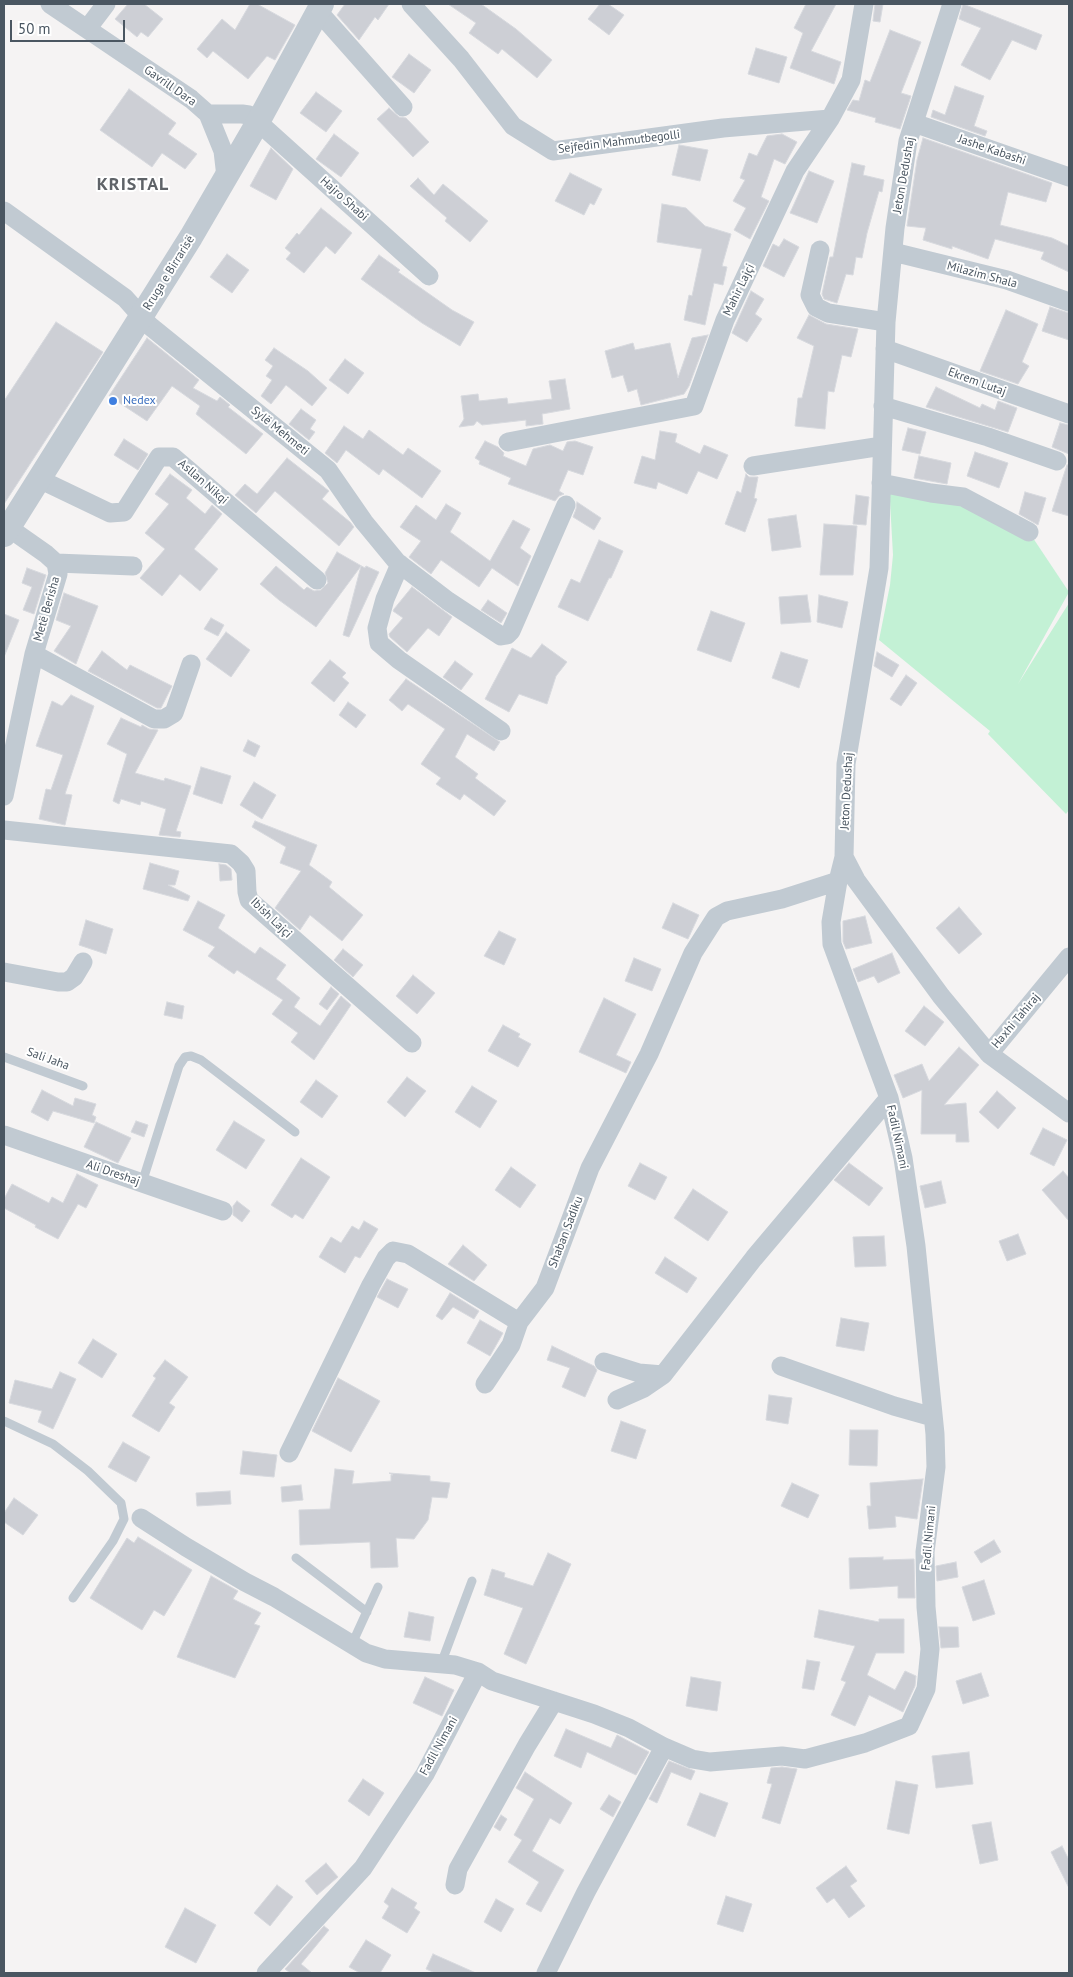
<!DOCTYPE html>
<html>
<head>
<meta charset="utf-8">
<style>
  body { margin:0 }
  #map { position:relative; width:1073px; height:1977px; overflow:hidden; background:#f5f3f3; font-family:"PT Sans",sans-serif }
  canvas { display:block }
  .frame { position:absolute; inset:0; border:5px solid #4a5661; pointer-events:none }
  .scale { position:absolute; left:10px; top:20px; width:115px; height:22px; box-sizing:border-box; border:2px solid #4a5661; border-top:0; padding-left:6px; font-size:15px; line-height:18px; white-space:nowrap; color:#4a5661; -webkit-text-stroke:4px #fff; paint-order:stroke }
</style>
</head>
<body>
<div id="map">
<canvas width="1073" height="1977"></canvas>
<div class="frame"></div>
<div class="scale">50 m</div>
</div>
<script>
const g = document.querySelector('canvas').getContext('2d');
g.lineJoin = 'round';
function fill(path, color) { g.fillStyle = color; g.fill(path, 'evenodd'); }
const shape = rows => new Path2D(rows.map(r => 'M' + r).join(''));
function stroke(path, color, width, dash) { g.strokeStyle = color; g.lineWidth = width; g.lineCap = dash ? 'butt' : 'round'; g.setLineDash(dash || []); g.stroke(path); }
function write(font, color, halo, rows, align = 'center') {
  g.font = font + ' "PT Sans",sans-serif'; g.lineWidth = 4; g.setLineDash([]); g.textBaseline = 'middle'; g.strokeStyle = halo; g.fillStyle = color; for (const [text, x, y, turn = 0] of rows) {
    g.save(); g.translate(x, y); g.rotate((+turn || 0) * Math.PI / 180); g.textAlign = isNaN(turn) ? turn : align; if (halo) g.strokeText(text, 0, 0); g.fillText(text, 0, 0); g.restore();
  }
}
fill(shape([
  [889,484,931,493,1029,532,1069,592,1018,684,1069,603,1069,810,1066,814,988,734,990,731,879,640,890,585,893,555]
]), '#c3f1d5');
const building = shape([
  [128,4,144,4,163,19,148,37,141,32,137,37,115,19,128,4],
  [250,4,257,4,295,25,275,60,267,56,248,79,213,51,207,58,197,49,222,19,235,30,250,4],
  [345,4,389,4,378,20,375,17,359,40,337,15,345,4],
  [448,4,481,4,516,29,552,60,537,78,502,49,498,54,469,33,476,23,448,4],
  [600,4,608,4,624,15,609,35,588,19,600,4],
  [806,4,836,4,811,51,841,62,834,84,790,68,803,33,794,28,806,4],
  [875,4,883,4,880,22,873,21,875,4],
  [963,4,1042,35,1036,50,1012,40,990,80,961,65,981,28,959,19,963,4],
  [890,30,921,42,901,93,911,96,900,129,875,122,876,118,847,110,853,100,859,101,865,80,870,82,890,30],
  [756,48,787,57,779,83,748,74,756,48],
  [409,54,431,70,414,93,392,77,409,54],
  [955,86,984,96,974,126,987,131,985,136,931,117,933,110,945,115,955,86],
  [129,89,176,123,168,134,197,154,185,169,162,153,152,167,100,130,129,89],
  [316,92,342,111,326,132,300,113,316,92],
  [389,108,399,117,406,118,429,142,413,157,377,119,389,108],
  [334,134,359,153,341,177,316,159,334,134],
  [782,134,797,142,785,164,774,159,761,197,769,201,750,239,734,230,746,208,733,201,745,180,740,178,749,153,757,156,767,136,782,134],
  [923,138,1052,183,1046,202,1008,192,1000,225,1052,238,1069,246,1069,272,1041,259,1044,252,995,239,988,259,952,246,952,249,923,240,926,228,907,226,917,160,923,138],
  [679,145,708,150,700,181,672,175,679,145],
  [271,148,293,169,276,200,250,186,271,148],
  [852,163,865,166,863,175,884,180,882,192,879,191,867,233,862,258,856,257,853,275,846,274,837,303,824,299,822,294,830,257,833,257,852,163],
  [809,171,834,181,817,223,790,213,809,171],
  [570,173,602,189,594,205,590,203,584,215,555,201,570,173],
  [418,178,434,195,443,184,488,221,470,242,445,221,447,218,410,186,418,178],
  [662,204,686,208,705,226,731,234,722,266,727,267,723,285,714,283,705,325,684,320,689,295,692,296,702,249,657,242,662,204],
  [321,208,352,233,335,254,326,246,304,273,286,259,291,253,285,248,297,233,299,235,321,208],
  [784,239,799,247,784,277,763,266,773,244,779,247,784,239],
  [227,254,249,270,232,293,210,277,227,254],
  [379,255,400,270,398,272,452,310,474,322,460,346,422,323,361,279,379,255],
  [751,291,764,299,755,314,762,319,747,342,732,333,751,291],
  [1050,307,1069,313,1069,340,1042,331,1050,307],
  [1006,310,1038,324,1022,362,1029,366,1018,384,980,371,1006,310],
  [809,315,826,324,858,329,851,357,842,355,834,392,828,391,825,429,795,426,798,398,802,398,814,346,797,338,809,315],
  [56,322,103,352,4,504,4,401,56,322],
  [708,335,689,386,684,394,641,405,637,389,628,392,623,375,612,378,605,351,633,343,635,350,670,343,678,378,692,338,708,335],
  [147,338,199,380,193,388,217,401,220,397,230,405,228,407,263,434,246,454,196,414,200,406,172,386,147,421,109,396,147,338],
  [274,348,308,371,327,388,312,406,286,385,271,404,261,396,272,380,266,376,273,366,265,360,274,348],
  [345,359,364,373,348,394,329,380,345,359],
  [565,379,570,409,542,414,543,424,526,426,526,420,482,425,477,421,474,425,459,427,464,419,461,396,478,394,479,401,507,398,508,404,552,399,549,381,565,379],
  [936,387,980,408,982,404,995,410,998,401,1017,408,1008,432,926,407,936,387],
  [301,409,316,420,310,429,315,432,309,440,289,424,301,409],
  [1060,423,1069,425,1069,454,1052,447,1060,423],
  [344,426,363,439,369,430,403,455,408,448,441,471,422,498,383,469,379,475,346,450,337,463,325,453,344,426],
  [908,428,926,432,920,454,902,450,908,428],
  [660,431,677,434,675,442,700,454,704,445,728,455,717,479,698,471,687,494,658,482,656,489,634,483,642,456,655,460,660,431],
  [124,439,148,454,138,470,114,455,124,439],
  [485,441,498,447,504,453,503,456,526,466,533,449,550,445,563,451,567,442,575,441,593,447,583,475,568,470,559,491,564,494,559,496,555,501,508,484,511,478,479,464,480,461,475,458,485,441],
  [975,452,1008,463,999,488,967,476,975,452],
  [919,456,951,463,947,484,914,478,919,456],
  [287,458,329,491,322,499,350,522,354,527,339,546,275,491,256,513,235,495,245,484,257,494,287,458],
  [1067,465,1069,465,1069,516,1052,511,1067,465],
  [170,474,192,490,186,498,205,514,212,505,222,514,194,549,218,569,200,591,180,574,162,596,140,578,165,549,145,533,169,504,155,494,170,474],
  [746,474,749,477,758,477,754,498,757,499,745,532,725,524,737,491,741,493,746,474],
  [1025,492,1046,498,1038,525,1019,514,1025,492],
  [856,495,869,497,866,525,853,524,856,495],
  [577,502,601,518,594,530,573,517,576,509,577,502],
  [446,504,461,513,450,532,490,561,513,520,530,529,520,548,531,556,518,586,492,568,479,587,441,560,431,574,409,557,421,541,400,527,416,505,436,520,446,504],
  [796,515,801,547,772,551,768,519,796,515],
  [824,524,857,526,853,575,820,575,824,524],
  [599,540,623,551,611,578,609,578,588,621,558,607,571,579,580,583,599,540],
  [337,552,365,568,366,566,379,572,349,637,343,635,361,566,316,627,279,600,260,584,276,566,304,590,307,587,314,591,321,590,328,583,325,573,337,552],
  [27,568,46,575,34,614,23,610,32,587,22,583,27,568],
  [412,587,452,617,439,636,428,628,407,652,390,637,389,634,403,618,393,611,394,609,412,587],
  [64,593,98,606,76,664,54,651,71,626,56,620,64,593],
  [807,595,811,622,781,624,779,597,807,595],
  [819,595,848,602,842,628,817,622,819,595],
  [488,600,507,613,501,623,481,610,488,600],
  [711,611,745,623,731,662,697,650,711,611],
  [4,614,19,620,4,657,4,614],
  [211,618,224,625,218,636,204,629,211,618],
  [226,632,250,650,231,677,206,659,226,632],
  [542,644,567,662,556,676,547,704,519,694,509,712,485,699,512,648,531,658,542,644],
  [102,651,127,670,130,665,172,686,161,708,157,708,88,671,102,651],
  [781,652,808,660,799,688,772,678,781,652],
  [877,652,899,665,892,677,874,666,877,652],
  [330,660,346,673,342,677,349,683,334,702,311,683,330,660],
  [455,661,473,674,461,690,443,677,455,661],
  [906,675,917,683,901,706,890,699,906,675],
  [406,679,500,742,494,751,467,734,455,757,478,774,475,778,506,801,494,816,464,794,460,800,436,784,441,778,421,764,445,729,408,704,402,711,389,700,406,679],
  [71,695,94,706,65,794,72,795,65,825,39,819,46,789,51,790,63,755,36,746,52,701,62,706,71,695],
  [348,702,366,715,356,728,339,715,348,702],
  [121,718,141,727,142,725,149,729,158,730,135,773,164,781,165,778,191,786,176,831,181,832,180,837,159,835,166,809,141,801,140,805,121,799,119,804,113,801,127,754,107,744,121,718],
  [248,740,260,746,255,757,243,751,248,740],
  [201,767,231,776,222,804,193,794,201,767],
  [254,782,276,795,262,819,240,805,254,782],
  [255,821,317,845,309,865,332,882,329,887,363,915,342,941,310,915,300,930,275,908,301,871,280,863,286,847,252,827,255,821],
  [150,863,179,871,175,885,168,885,190,896,188,901,143,889,150,863],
  [219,864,226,865,231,869,232,880,220,881,219,864],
  [198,901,225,915,218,928,255,954,260,947,286,965,276,979,300,998,294,1007,320,1026,341,996,351,1005,314,1060,291,1042,298,1033,272,1014,283,1000,237,970,234,974,208,956,215,947,183,930,198,901],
  [673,903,699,915,688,939,662,928,673,903],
  [959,907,982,934,959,954,936,928,959,907],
  [865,916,872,943,846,949,843,942,843,921,865,916],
  [86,920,113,929,106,954,79,945,86,920],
  [499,931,516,939,504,965,484,956,499,931],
  [343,949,363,965,353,977,334,960,343,949],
  [892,953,900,973,878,983,874,976,858,982,853,969,892,953],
  [634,958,661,969,652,991,625,981,634,958],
  [413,975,435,993,417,1014,396,996,413,975],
  [331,987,339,994,327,1010,319,1004,331,987],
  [604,998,636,1014,616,1055,631,1062,626,1073,579,1052,604,998],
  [167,1002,184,1006,182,1019,164,1015,167,1002],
  [924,1006,944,1022,925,1046,905,1031,924,1006],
  [503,1025,520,1034,518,1037,531,1044,518,1067,488,1051,503,1025],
  [959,1047,979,1065,944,1105,966,1103,969,1142,956,1142,956,1134,921,1134,922,1090,903,1098,894,1075,922,1064,929,1081,959,1047],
  [407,1077,426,1091,405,1117,387,1102,407,1077],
  [316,1080,338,1096,322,1118,300,1102,316,1080],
  [472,1086,497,1101,480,1128,455,1112,472,1086],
  [42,1090,73,1106,75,1098,96,1104,92,1115,96,1117,94,1123,53,1111,48,1121,31,1112,42,1090],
  [997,1091,1016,1108,998,1129,979,1112,997,1091],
  [136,1121,148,1125,144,1137,131,1132,136,1121],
  [234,1121,265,1140,246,1169,216,1150,234,1121],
  [96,1122,131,1138,118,1163,84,1147,96,1122],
  [1043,1128,1067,1140,1054,1166,1030,1154,1043,1128],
  [301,1158,330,1177,303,1219,295,1214,292,1218,271,1205,301,1158],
  [640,1163,667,1177,655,1200,628,1186,640,1163],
  [849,1163,883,1188,869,1206,834,1180,849,1163],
  [511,1167,536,1185,520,1208,495,1190,511,1167],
  [1063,1171,1069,1178,1069,1221,1042,1190,1063,1171],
  [77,1174,98,1185,86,1208,78,1204,58,1239,35,1227,36,1225,4,1208,4,1199,12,1184,49,1203,52,1197,63,1203,77,1174],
  [941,1181,946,1203,925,1208,920,1186,941,1181],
  [693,1189,728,1212,708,1241,674,1218,693,1189],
  [237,1201,250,1211,242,1222,233,1215,233,1206,237,1201],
  [364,1221,378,1229,360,1258,355,1256,345,1273,319,1257,331,1237,341,1243,352,1226,359,1230,364,1221],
  [1018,1234,1026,1254,1007,1261,999,1241,1018,1234],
  [884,1236,886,1266,855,1267,853,1237,884,1236],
  [463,1245,487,1265,474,1281,448,1264,463,1245],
  [665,1257,697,1278,687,1293,655,1273,665,1257],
  [387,1279,408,1289,398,1308,377,1297,387,1279],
  [450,1293,479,1311,474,1319,453,1307,442,1320,436,1316,450,1293],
  [841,1318,869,1323,864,1351,836,1346,841,1318],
  [480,1320,503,1333,490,1356,467,1343,480,1320],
  [93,1339,117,1354,102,1378,78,1363,93,1339],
  [552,1346,594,1366,597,1370,585,1397,562,1387,570,1368,547,1360,552,1346],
  [165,1360,188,1377,169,1403,175,1407,159,1432,132,1416,156,1378,153,1376,165,1360],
  [60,1372,76,1379,53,1429,38,1422,42,1411,9,1403,15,1380,52,1389,60,1372],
  [338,1378,380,1401,351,1452,312,1431,338,1378],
  [769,1395,792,1398,788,1424,766,1420,769,1395],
  [621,1421,646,1430,636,1459,611,1451,621,1421],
  [850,1430,878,1430,877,1466,849,1465,850,1430],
  [123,1442,150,1457,136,1482,108,1467,123,1442],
  [243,1451,277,1455,274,1477,240,1474,243,1451],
  [335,1469,354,1471,352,1484,391,1481,391,1475,393,1475,389,1473,430,1476,430,1481,450,1483,447,1498,432,1497,428,1520,414,1539,396,1538,398,1567,371,1568,370,1542,300,1545,299,1510,330,1509,335,1469],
  [923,1479,917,1519,895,1516,896,1527,869,1529,867,1506,871,1506,870,1483,923,1479],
  [792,1483,819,1495,808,1518,781,1506,792,1483],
  [301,1485,303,1500,282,1502,281,1487,301,1485],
  [230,1491,231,1504,197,1506,196,1493,230,1491],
  [14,1498,38,1515,23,1535,4,1522,4,1513,14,1498],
  [138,1537,192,1570,164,1616,154,1610,142,1630,90,1598,127,1538,134,1543,138,1537],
  [994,1540,1001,1552,981,1563,974,1552,994,1540],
  [548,1553,571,1564,526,1664,504,1654,523,1608,484,1595,492,1569,505,1573,504,1577,533,1586,548,1553],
  [883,1557,883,1560,914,1559,915,1598,898,1598,898,1586,850,1589,849,1558,883,1557],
  [956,1562,958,1577,937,1581,936,1566,956,1562],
  [211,1576,238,1591,233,1599,261,1613,254,1624,260,1626,235,1678,177,1657,211,1576],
  [984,1580,995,1614,973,1621,962,1587,984,1580],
  [819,1610,879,1622,879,1619,904,1619,904,1653,876,1653,867,1675,895,1690,905,1671,916,1676,915,1686,903,1712,869,1695,855,1726,831,1715,846,1682,841,1680,855,1646,814,1637,819,1610],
  [409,1612,434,1617,430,1641,404,1637,409,1612],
  [939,1627,958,1627,959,1647,941,1648,939,1627],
  [807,1660,820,1662,814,1690,802,1688,807,1660],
  [981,1673,989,1696,963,1704,956,1681,981,1673],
  [425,1677,454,1690,442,1716,413,1703,425,1677],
  [691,1677,721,1682,717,1711,686,1706,691,1677],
  [566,1729,611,1748,617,1735,649,1752,636,1775,587,1752,581,1768,554,1756,566,1729],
  [969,1752,973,1784,936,1788,932,1756,969,1752],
  [669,1761,695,1771,691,1780,671,1772,657,1803,649,1799,669,1761],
  [782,1767,797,1769,780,1824,762,1818,772,1784,767,1783,771,1768,782,1767],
  [525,1772,572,1803,560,1824,550,1818,532,1851,564,1870,541,1912,526,1904,539,1882,508,1862,522,1840,514,1835,534,1799,516,1788,525,1772],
  [363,1779,384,1793,369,1816,348,1801,363,1779],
  [896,1781,918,1785,909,1834,887,1829,896,1781],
  [700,1793,728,1803,715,1837,687,1825,700,1793],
  [609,1795,621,1802,613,1817,600,1809,609,1795],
  [501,1815,507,1819,500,1831,494,1827,501,1815],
  [991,1822,998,1860,980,1864,972,1825,991,1822],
  [1062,1846,1069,1860,1069,1888,1051,1852,1062,1846],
  [326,1863,338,1877,317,1895,305,1881,326,1863],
  [846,1866,857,1881,850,1886,865,1906,849,1918,834,1898,827,1903,816,1888,846,1866],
  [277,1885,293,1897,270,1926,254,1913,277,1885],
  [392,1888,417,1903,414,1908,420,1912,407,1933,382,1918,389,1906,384,1902,392,1888],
  [726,1896,752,1904,743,1932,717,1924,726,1896],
  [496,1899,514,1909,501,1932,484,1922,496,1899],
  [185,1908,216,1925,196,1963,165,1947,185,1908],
  [324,1926,329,1930,301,1964,312,1973,290,1973,285,1969,324,1926],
  [366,1940,391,1955,380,1973,360,1973,349,1967,366,1940],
  [433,1954,476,1973,435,1973,426,1969,433,1954]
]);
fill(building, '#cdcfd5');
stroke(building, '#d7d9de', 1);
stroke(shape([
  [4,1057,83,1086],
  [142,1183,179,1066,185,1057,191,1056,201,1060,295,1132],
  [4,1421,53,1444,88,1471,121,1503,124,1519,113,1541,73,1598],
  [296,1558,367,1612],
  [352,1644,378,1587],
  [441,1664,472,1581]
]), '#c1cad2', 9);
stroke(shape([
  [50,4,191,99,208,114,242,114,249,115,258,122,429,276],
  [411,4,461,59,513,126,553,151,723,128,830,119],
  [952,4,908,141,895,228,886,322,879,568,846,764,844,857,856,880,941,996,989,1054,1069,1113],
  [318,11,403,107],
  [87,29,106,4],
  [208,114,223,151,226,177],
  [914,123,1069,177],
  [4,211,125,298,150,326,328,470,364,522,397,562,448,601,501,636,507,635,511,631,566,505],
  [820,250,810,295,816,307,828,313,886,322],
  [893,252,1007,280,1069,302],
  [885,349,1069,414],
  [883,406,988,437,1057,461],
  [508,442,694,406,725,320,795,171,830,119,851,80,864,4],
  [753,466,882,446],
  [39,479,110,513,124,512,159,457,173,457,317,580],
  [881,483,931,493,963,497,1029,532],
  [56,563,133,566],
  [400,564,385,599,377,628,379,643,399,660,501,731],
  [34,654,154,719,164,719,174,713,191,664],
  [4,796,34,654,58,574,56,563,46,554,9,528],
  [4,830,231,854,241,863,246,871,247,892,249,900,412,1043],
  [4,972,58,982,67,982,74,977,83,962],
  [989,1054,1069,957],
  [4,1135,223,1211],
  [604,1362,639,1373,663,1375,754,1258,889,1098],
  [781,1366,894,1406,933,1417],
  [485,1384,511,1345,519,1322],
  [617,1400,644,1388,663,1375],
  [289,1453,371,1285,386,1258,393,1251,408,1254,519,1322,545,1288,590,1168,649,1054,693,953,716,917,727,911,782,899,838,881],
  [141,1518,186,1547,245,1582,274,1597,366,1653,385,1659,455,1665,478,1672],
  [455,1885,458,1869,527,1745,554,1701],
  [266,1973,363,1868,425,1774,478,1672,492,1681,594,1714,629,1728,664,1747,692,1759,710,1762,782,1756,805,1759,865,1743,909,1726,926,1689,930,1649,926,1607,925,1552,936,1467,935,1434,916,1246,903,1158,889,1098,832,944,831,922,838,881,844,857],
  [546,1973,586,1892,664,1747]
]), '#c1cad2', 19);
stroke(shape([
  [4,535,191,237,258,122,322,4]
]), '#c1cad2', 24);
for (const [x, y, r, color] of [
  [113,401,5,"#3f7fe0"]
]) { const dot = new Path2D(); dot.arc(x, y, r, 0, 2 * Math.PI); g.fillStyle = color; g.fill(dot); stroke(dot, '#fff', 2); }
write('12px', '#4a5661', '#fff', [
  ["Gavrill Dara",170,86,35],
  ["Sejfedin Mahmutbegolli",619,142,-7],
  ["Jashe Kabashi",992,150,19],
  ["Jeton Dedushaj",904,175,-80],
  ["Hajro Shabi",344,199,42],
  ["Rruga e Birrarisë",169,273,-58],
  ["Milazim Shala",982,275,15],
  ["Mahir Lajçi",739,290,-64],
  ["Ekrem Lutaj",977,382,20],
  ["Sylë Mehmeti",280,431,39],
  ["Asllan Nikqi",203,482,41],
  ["Metë Berisha",47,609,-74],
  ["Jeton Dedushaj",847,791,-87],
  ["Ibish Lajçi",271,918,44],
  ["Haxhi Tahiraj",1016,1021,-50],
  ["Sali Jaha",48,1059,20],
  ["Fadil Nimani",897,1137,78],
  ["Ali Dreshaj",113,1173,19],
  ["Shaban Sadiku",566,1232,-69],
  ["Fadil Nimani",929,1538,-85],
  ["Fadil Nimani",439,1746,-61]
]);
write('12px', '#366cbe', '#fff', [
  ["Nedex",123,401]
], 'left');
g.letterSpacing = '1px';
write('bold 18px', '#5f6368', '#fff', [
  ["KRISTAL",133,185]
]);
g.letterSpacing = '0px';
</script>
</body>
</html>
